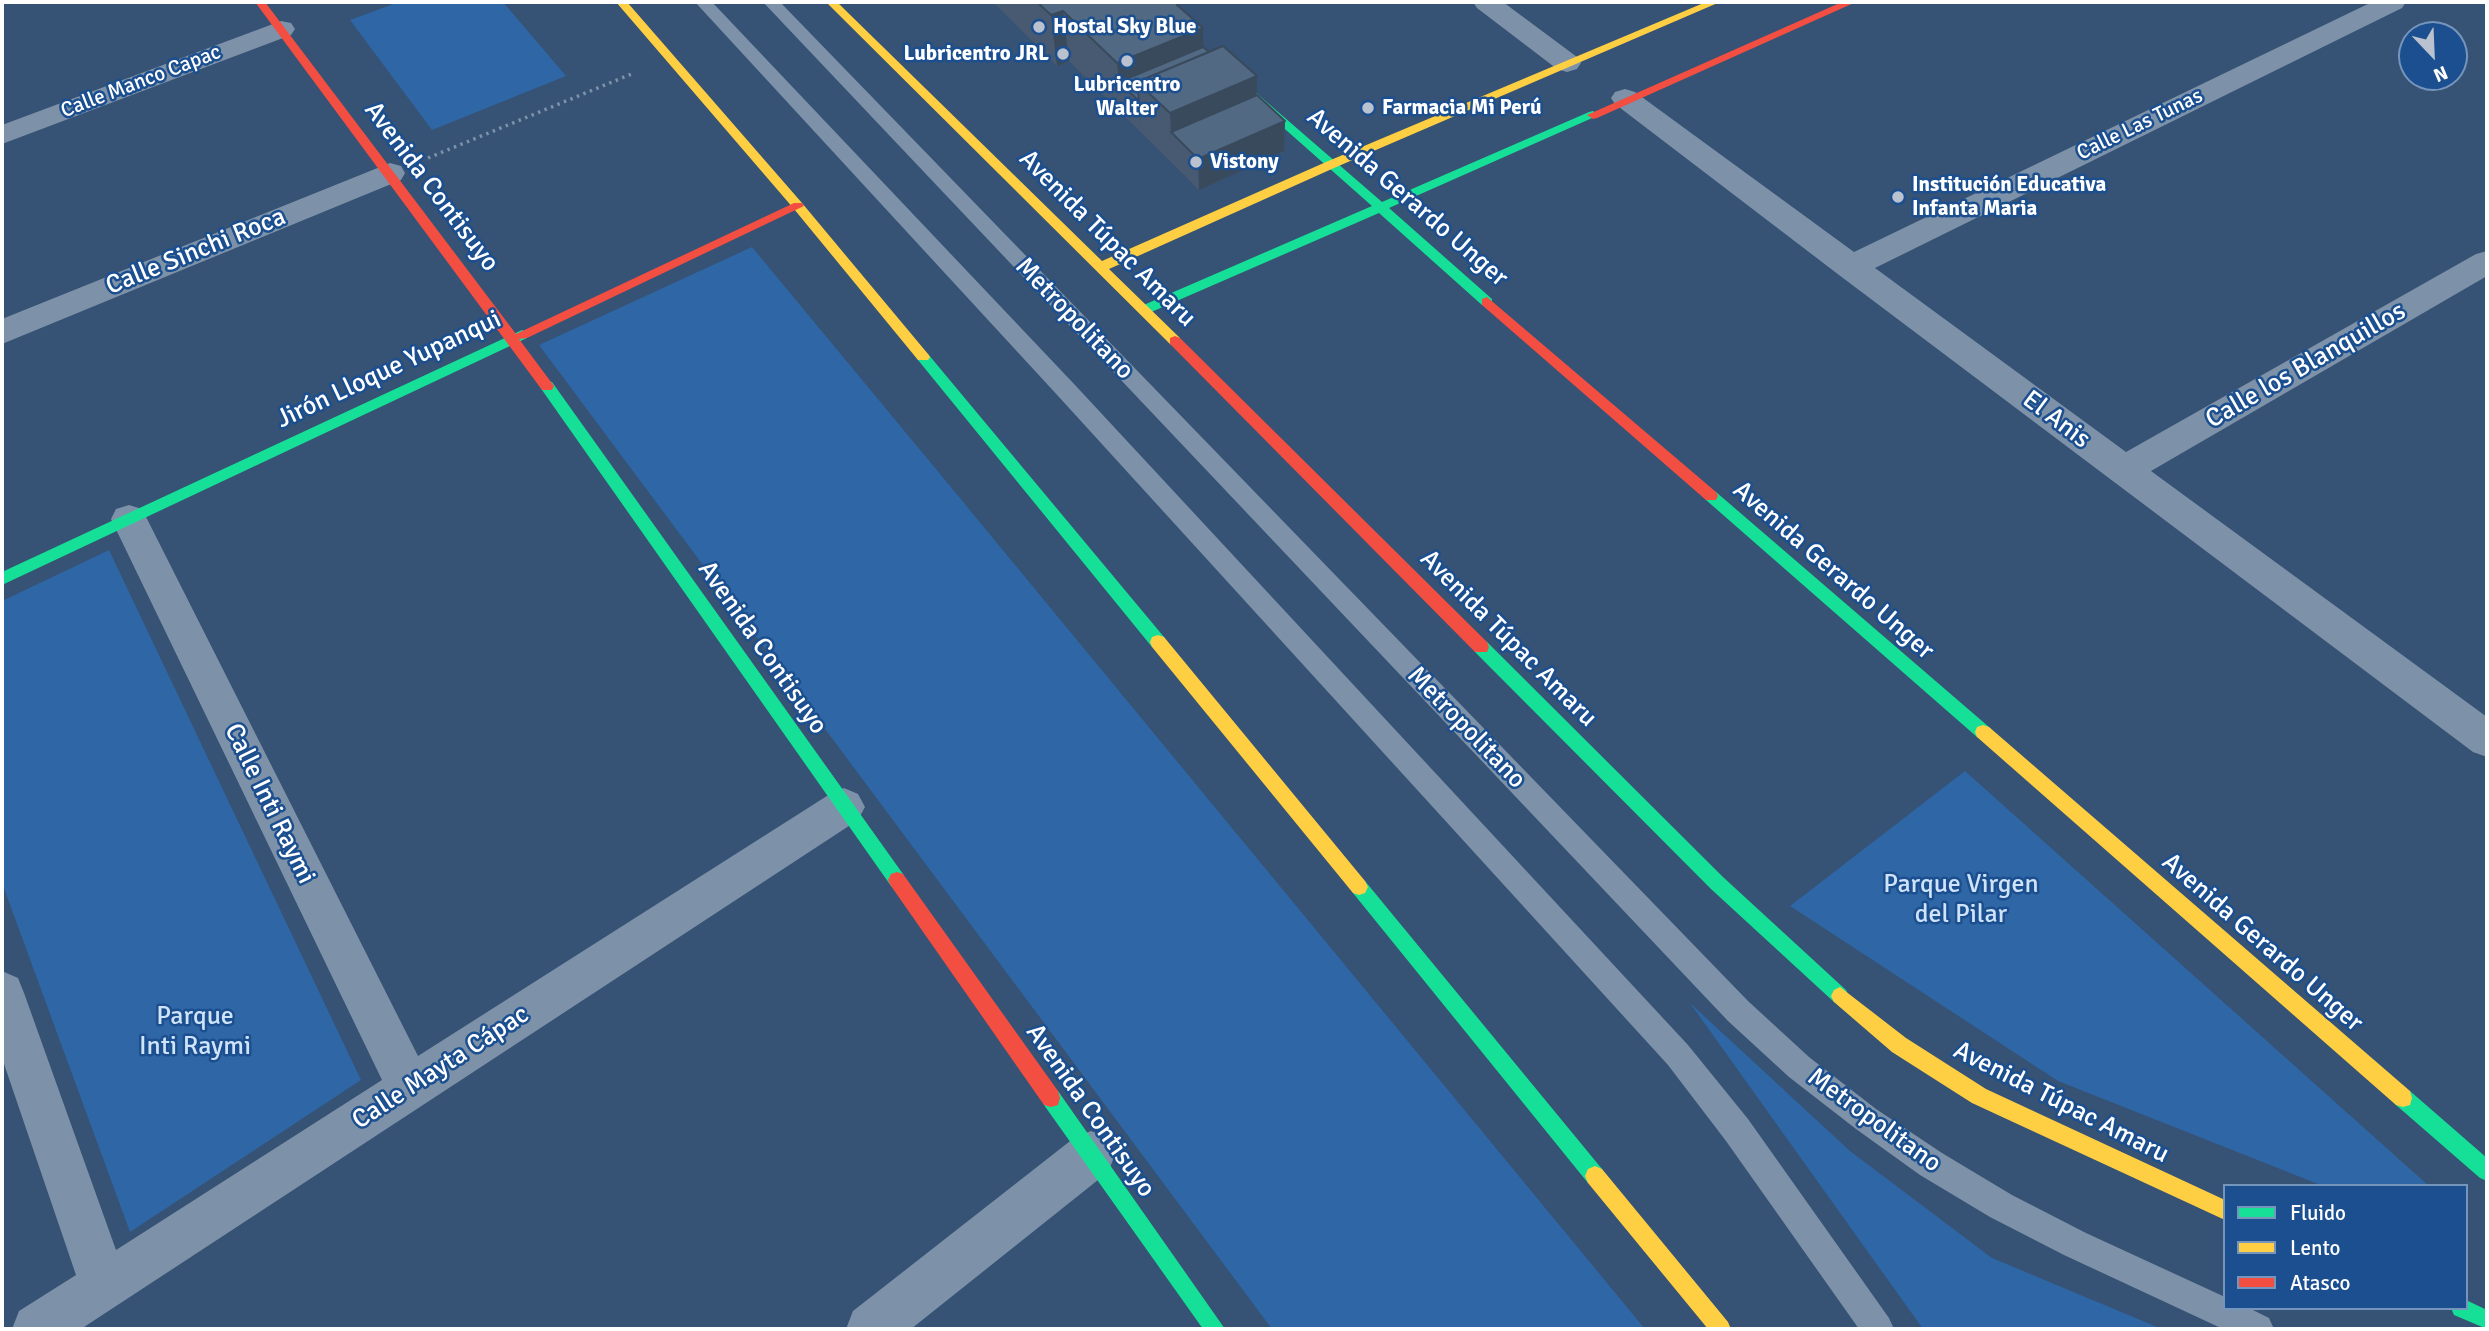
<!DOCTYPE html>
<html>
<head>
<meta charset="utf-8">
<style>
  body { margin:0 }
  #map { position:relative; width:2489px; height:1331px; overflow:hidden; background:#365274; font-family:Signika,sans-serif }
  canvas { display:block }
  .frame { position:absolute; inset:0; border:4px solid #fff; pointer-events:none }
  .legend { position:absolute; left:2223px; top:1184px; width:245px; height:126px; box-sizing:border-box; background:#1b4f8f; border:2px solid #7695bc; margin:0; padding:9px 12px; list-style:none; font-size:21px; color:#fff }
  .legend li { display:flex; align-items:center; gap:14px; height:35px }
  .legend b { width:35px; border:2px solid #7695bc }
  .north { position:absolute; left:2398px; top:21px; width:70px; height:70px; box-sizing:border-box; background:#1b4f8f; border:2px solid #7695bc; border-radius:50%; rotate:157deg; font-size:19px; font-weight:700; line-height:28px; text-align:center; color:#fff }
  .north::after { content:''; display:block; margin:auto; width:24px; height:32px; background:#b9c2ce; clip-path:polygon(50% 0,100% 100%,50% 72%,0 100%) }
</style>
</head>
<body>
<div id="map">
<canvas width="2489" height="1331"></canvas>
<div class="frame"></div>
<ul class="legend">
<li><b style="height:9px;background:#16e098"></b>Fluido</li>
<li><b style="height:9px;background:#ffcf43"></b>Lento</li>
<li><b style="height:9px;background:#f24e42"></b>Atasco</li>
</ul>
<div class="north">N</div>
</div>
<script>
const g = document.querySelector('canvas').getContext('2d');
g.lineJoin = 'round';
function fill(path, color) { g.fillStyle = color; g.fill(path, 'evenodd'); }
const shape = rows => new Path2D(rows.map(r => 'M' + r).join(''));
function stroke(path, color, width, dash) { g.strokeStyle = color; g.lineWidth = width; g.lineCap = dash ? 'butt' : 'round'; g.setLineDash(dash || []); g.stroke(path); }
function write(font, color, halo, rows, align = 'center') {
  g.font = font + ' Signika,sans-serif'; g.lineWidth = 5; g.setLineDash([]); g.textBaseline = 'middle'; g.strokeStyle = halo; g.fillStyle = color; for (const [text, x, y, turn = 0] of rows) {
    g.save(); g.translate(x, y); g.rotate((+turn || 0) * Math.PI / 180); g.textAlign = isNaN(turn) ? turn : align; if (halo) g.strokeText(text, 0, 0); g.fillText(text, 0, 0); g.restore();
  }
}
fill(shape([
  [399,2,503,2,566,76,432,130,350,20],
  [752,247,950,486,1645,1329,1272,1329,539,345],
  [109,550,361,1080,130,1232,2,883,2,601],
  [1965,771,2429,1186,2323,1186,2058,1081,1790,906],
  [1690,1003,1850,1151,1992,1258,2162,1329,1923,1329]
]), '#2f66a5');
stroke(shape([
  [428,158,634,73]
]), '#7d92a8', 3.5, [2.5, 4.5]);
fill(shape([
  [695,2,712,2,1075,385,1688,1045,1748,1119,1889,1318,1894,1329,1859,1329,1726,1141,1668,1065,1059,397,695,2],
  [763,2,780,2,1748,1001,1809,1057,1876,1109,1942,1153,2012,1195,2086,1233,2225,1297,2225,1308,2249,1308,2269,1318,2274,1329,2223,1329,2064,1255,1990,1217,1920,1175,1856,1129,1789,1077,1728,1021,763,2]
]), '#7d92a8');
fill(shape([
  [1473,2,1503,2,1577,57,1581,63,1577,69,1567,72,1557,69,1477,8,1473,2],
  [2372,2,2406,2,2402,8,1875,268,2126,452,2476,254,2487,251,2487,276,2151,471,2487,717,2487,757,2473,752,1839,275,1615,104,1611,98,1615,92,1625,89,1635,92,1854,252,2372,2],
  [281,21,291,23,295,29,291,35,2,144,2,125,281,21],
  [390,163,401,166,405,173,401,180,2,344,2,319,390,163],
  [129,505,142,509,418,1056,830,794,844,788,858,794,865,807,858,820,81,1329,12,1329,19,1311,76,1275,2,1058,2,971,18,978,24,993,116,1250,382,1080,111,519,116,509,129,505],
  [1091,1131,1108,1138,1115,1155,1108,1172,911,1329,846,1329,853,1311,1074,1138,1091,1131]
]), '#7d92a8');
fill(shape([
  [1247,85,1382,202,1589,112,1593,111,1599,115,1389,208,1492,299,1492,305,1482,305,1379,213,1149,313,1139,313,1139,307,1372,206,1243,92,1243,86,1247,85],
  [522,330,527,332,527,338,2,585,2,572,522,330],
  [923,352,928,354,1164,637,1166,642,1164,647,1152,647,918,360,916,357,918,354,923,352],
  [547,381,552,382,903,874,906,880,903,886,897,888,891,886,542,390,540,386,542,382,547,381],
  [1711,490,1716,492,1989,727,1991,732,1989,737,1983,739,1977,737,1706,500,1704,496,1711,490],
  [1481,640,1487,642,1723,877,1846,990,1849,996,1846,1002,1840,1005,1834,1002,1711,889,1475,652,1473,647,1475,642,1481,640],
  [1359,879,1365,881,1602,1169,1605,1176,1602,1183,1595,1186,1588,1183,1353,893,1350,887,1353,881,1359,879],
  [1051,1089,1058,1091,1225,1329,1203,1329,1044,1105,1042,1098,1044,1091,1051,1089],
  [2403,1089,2410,1091,2487,1158,2487,1181,2480,1178,2396,1105,2394,1098,2396,1091,2403,1089],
  [2466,1300,2487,1310,2487,1329,2454,1315,2451,1308,2466,1308,2466,1300]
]), '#16e098');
fill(shape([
  [616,2,627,2,802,203,928,354,930,357,928,360,918,360,794,209,616,2],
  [826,2,837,2,1102,261,1326,162,1706,2,1720,2,1334,168,1109,269,1180,338,1180,344,1175,346,1170,344,826,2],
  [1158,635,1164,637,1365,881,1368,887,1365,893,1359,895,1353,893,1152,647,1150,642,1152,637,1158,635],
  [1983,725,1989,727,2410,1091,2412,1098,2410,1105,2403,1107,2396,1105,1977,737,1975,732,1977,727,1983,725],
  [1840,987,1906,1038,1986,1089,2225,1200,2225,1220,1972,1103,1892,1052,1834,1002,1831,996,1834,990,1840,987],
  [1595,1166,1602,1169,1728,1322,1731,1329,1708,1329,1588,1183,1585,1176,1588,1169,1595,1166]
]), '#ffcf43');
fill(shape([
  [255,2,265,2,516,334,794,203,802,203,804,206,527,338,519,339,554,386,552,390,542,390,255,2],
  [1842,2,1856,2,1597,118,1593,119,1587,115,1842,2],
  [1487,297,1716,492,1718,496,1716,500,1706,500,1482,305,1482,299,1487,297],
  [1175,336,1180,338,1487,642,1489,647,1487,652,1475,652,1170,344,1170,338,1175,336],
  [897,872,903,874,1058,1091,1060,1098,1058,1105,1051,1107,1044,1105,891,886,888,880,891,874,897,872]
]), '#f24e42');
fill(shape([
  [993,2,1178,2,1178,6,1203,28,1203,47,1285,121,1284,151,1199,190,1069,61,1057,66]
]), '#475a72');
fill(shape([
  [1178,2,1179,37,1203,28,1204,73,1257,76,1256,126,1171,132,1170,113,1137,82,1141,132,1139,101,1119,82,1117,63,1177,5],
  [1063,11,1069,61,1057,66,1051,15],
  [1285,121,1284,151,1199,190,1198,159]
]), '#394a5c');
const building = shape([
  [1037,2,1177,2,1177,5,1203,28,1117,63,1063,11,1051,15,1037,2],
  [1223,46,1257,76,1170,113,1137,82,1223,46],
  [1203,47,1209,52,1137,82,1139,101,1119,82,1203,47],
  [1257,95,1285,121,1198,159,1171,132,1257,95]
]);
fill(building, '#526984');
stroke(building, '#394a5c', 2);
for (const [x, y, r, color] of [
  [1039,27,7,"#b9c2ce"],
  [1063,54,7,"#b9c2ce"],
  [1127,61,7,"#b9c2ce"],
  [1368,108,7,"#b9c2ce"],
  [1196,162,7,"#b9c2ce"],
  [1898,197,7,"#b9c2ce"]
]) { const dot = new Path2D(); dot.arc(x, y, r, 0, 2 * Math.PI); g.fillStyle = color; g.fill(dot); stroke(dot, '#1b4f8f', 2.5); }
write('bold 21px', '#fff', '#1b4f8f', [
  ["Hostal Sky Blue",1053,27],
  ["Lubricentro JRL",1049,54,"right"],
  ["Lubricentro",1127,85,"center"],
  ["Walter",1127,109,"center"],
  ["Farmacia Mi Perú",1382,108],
  ["Vistony",1210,162],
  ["Institución Educativa",1912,185],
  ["Infanta Maria",1912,209]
], 'left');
write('21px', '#fff', '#1b4f8f', [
  ["Calle Manco Capac",141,82,-21],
  ["Calle Las Tunas",2140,125,-26]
]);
write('26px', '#fff', '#1b4f8f', [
  ["Avenida Contisuyo",431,187,53],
  ["Avenida Gerardo Unger",1407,198,41],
  ["Avenida Túpac Amaru",1107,239,45],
  ["Calle Sinchi Roca",196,252,-22],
  ["Metropolitano",1074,319,46],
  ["Calle los Blanquillos",2306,366,-30],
  ["Jirón Lloque Yupanqui",389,370,-25],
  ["El Anis",2056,420,37],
  ["Avenida Gerardo Unger",1833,571,41],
  ["Avenida Túpac Amaru",1508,639,45],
  ["Avenida Contisuyo",762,648,55],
  ["Metropolitano",1466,728,46],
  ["Calle Inti Raymi",269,804,64],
  ["Avenida Gerardo Unger",2262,943,41],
  ["Calle Mayta Cápac",441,1068,-33],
  ["Avenida Túpac Amaru",2061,1103,27],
  ["Avenida Contisuyo",1090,1111,55],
  ["Metropolitano",1874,1121,36]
]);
write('26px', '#cfe3fa', '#1b4f8f', [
  ["Parque Virgen",1961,885],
  ["del Pilar",1961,915],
  ["Parque",195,1017],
  ["Inti Raymi",195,1047]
]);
</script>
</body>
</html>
